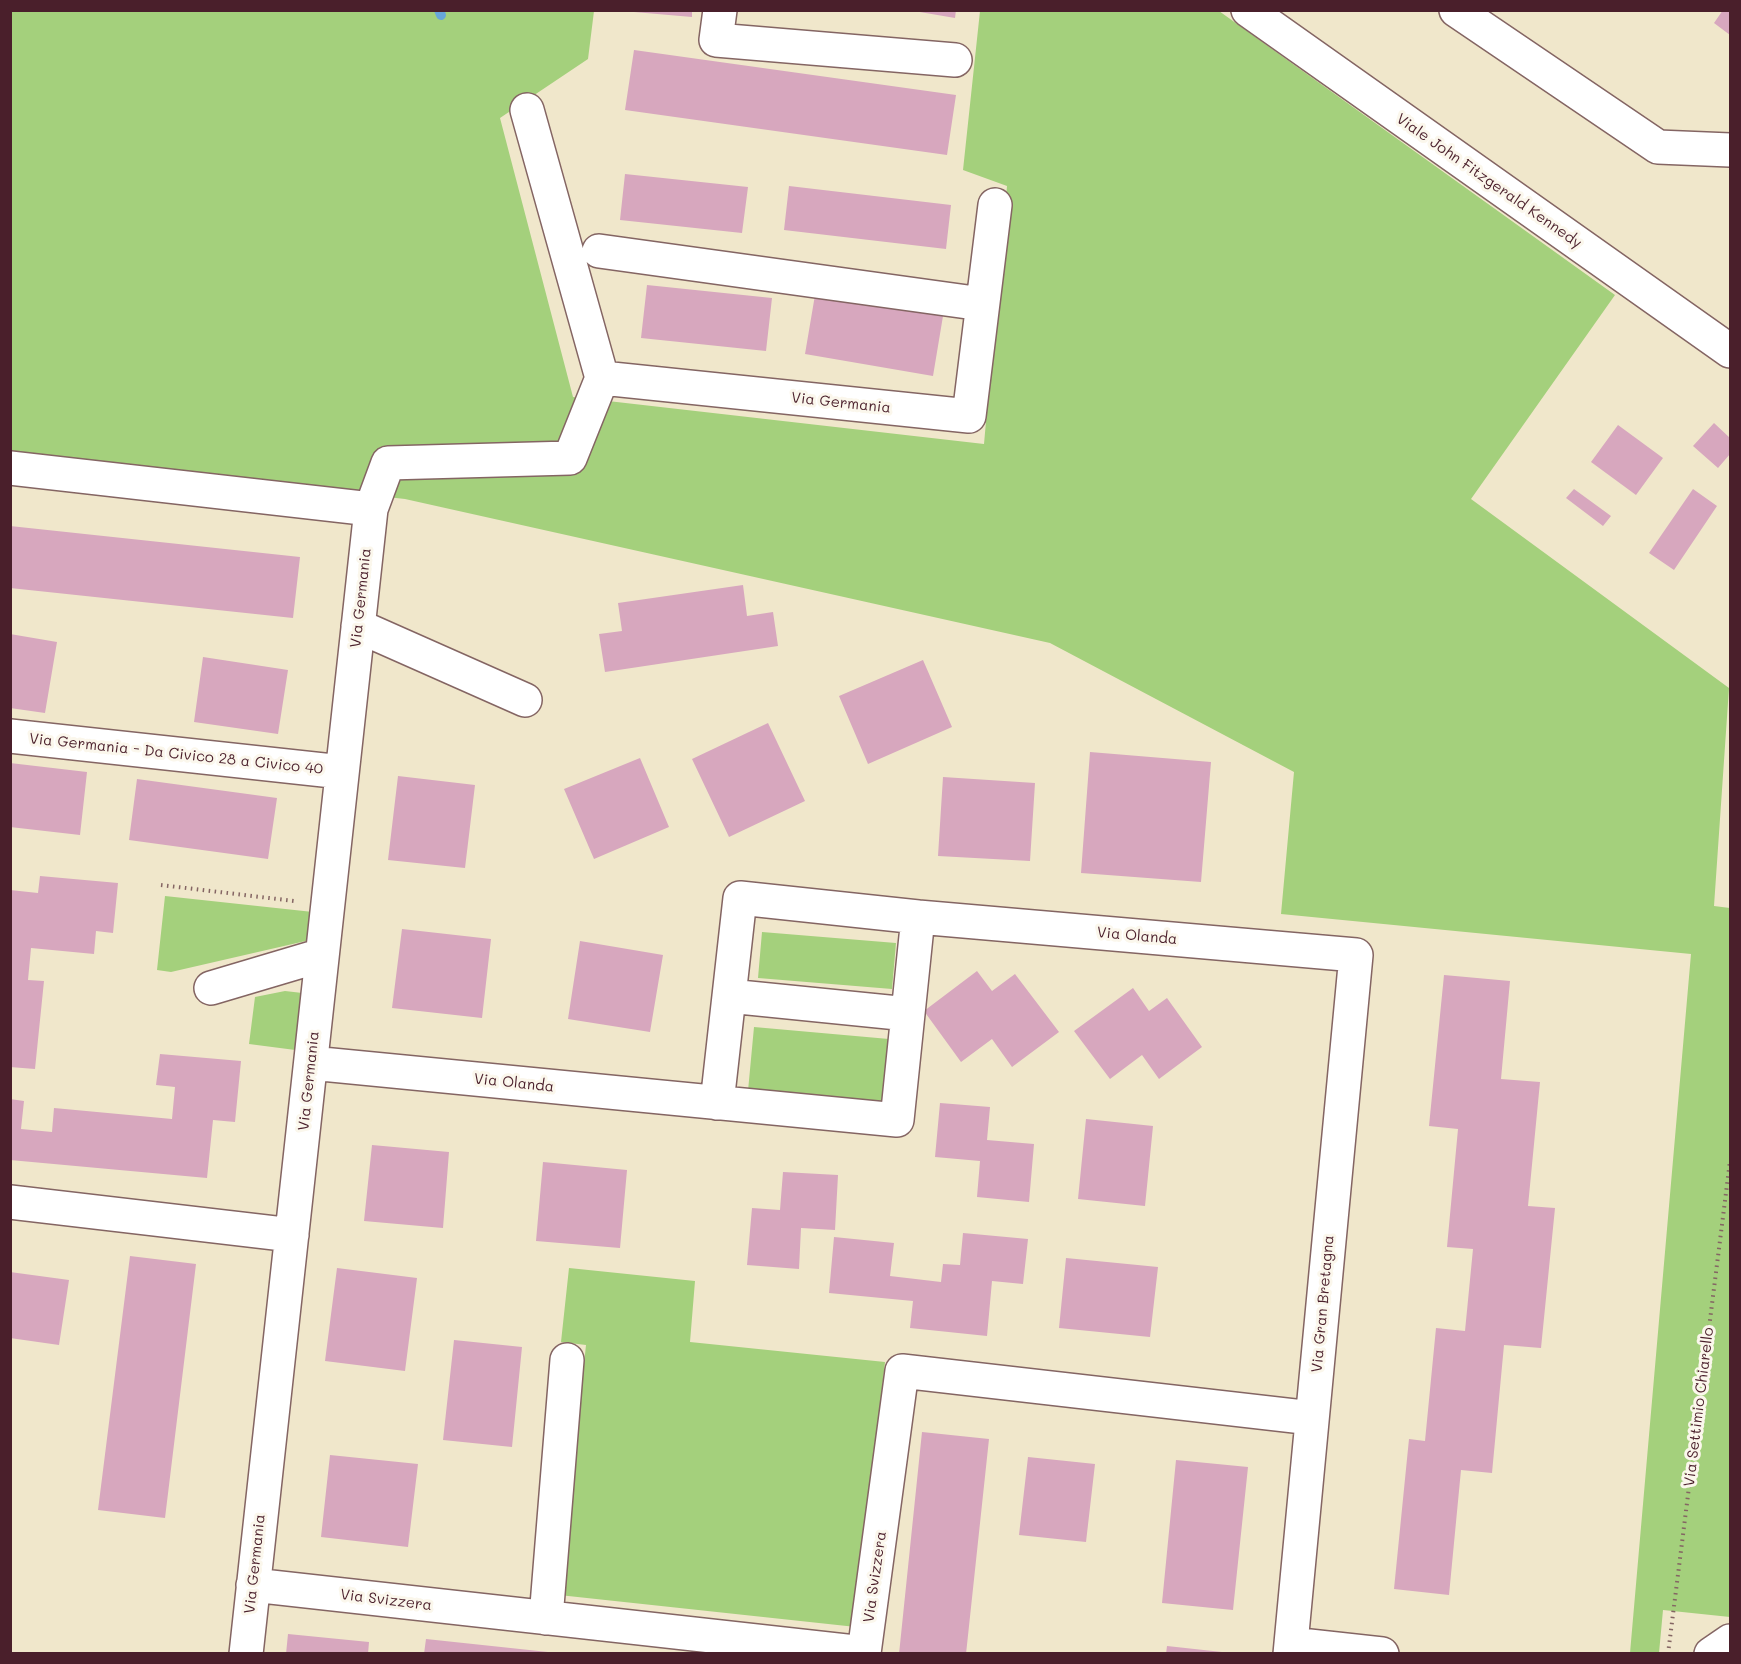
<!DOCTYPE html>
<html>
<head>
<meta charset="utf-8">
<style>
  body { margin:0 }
  #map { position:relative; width:1741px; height:1664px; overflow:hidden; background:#f0e7cb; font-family:Mali,sans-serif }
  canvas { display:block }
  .frame { position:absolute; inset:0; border:12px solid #4a1f2b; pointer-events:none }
</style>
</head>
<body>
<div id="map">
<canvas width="1741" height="1664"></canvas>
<div class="frame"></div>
</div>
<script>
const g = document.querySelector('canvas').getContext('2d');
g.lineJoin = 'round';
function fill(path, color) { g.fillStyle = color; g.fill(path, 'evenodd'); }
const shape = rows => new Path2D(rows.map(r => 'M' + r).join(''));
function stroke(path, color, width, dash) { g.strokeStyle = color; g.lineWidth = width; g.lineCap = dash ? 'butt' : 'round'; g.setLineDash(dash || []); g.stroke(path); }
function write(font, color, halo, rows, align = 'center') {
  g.font = font + ' Mali,sans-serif'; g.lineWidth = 6; g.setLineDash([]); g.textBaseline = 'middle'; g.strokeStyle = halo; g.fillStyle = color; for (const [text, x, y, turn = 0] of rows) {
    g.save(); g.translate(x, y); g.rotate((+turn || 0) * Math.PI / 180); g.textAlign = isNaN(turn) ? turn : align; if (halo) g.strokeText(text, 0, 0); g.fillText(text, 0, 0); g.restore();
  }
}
fill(shape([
  [10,11,594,11,588,59,500,118,573,397,984,444,1007,186,963,170,980,11,1219,11,1615,295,1471,499,1729,688,1714,906,1730,908,1730,1617,1663,1610,1659,1653,1630,1653,1691,954,1281,914,1294,772,1050,643,405,499,11,455],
  [165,896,313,912,310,940,171,972,157,970],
  [762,932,896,943,892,989,758,978],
  [285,991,311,994,303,1051,249,1044,255,997],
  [754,1027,889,1039,883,1103,748,1091],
  [569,1268,695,1281,690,1342,885,1362,856,1627,559,1595,586,1345,561,1342]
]), '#a4d07c');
stroke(shape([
  [439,10,441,15]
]), '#67a6da', 10);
fill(shape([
  [635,10,692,10,692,17,634,12],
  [908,10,956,10,955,18],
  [1723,10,1730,10,1730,35,1714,23],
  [634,50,956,95,947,155,625,110],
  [625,174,748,187,742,233,620,220],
  [789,186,951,205,946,249,784,230],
  [647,285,772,298,766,351,641,338],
  [815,295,943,316,933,376,805,354],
  [1714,423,1730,438,1730,454,1718,468,1693,446],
  [1618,425,1663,458,1636,495,1591,462],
  [1574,489,1611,516,1603,526,1566,498],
  [1693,489,1717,506,1674,570,1649,553],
  [10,526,300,557,293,618,10,588],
  [743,585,747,616,773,612,778,646,605,672,599,634,622,631,618,603],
  [10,634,57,642,45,713,10,708],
  [203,657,288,670,278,734,194,722],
  [923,660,952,727,868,764,839,696],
  [768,723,805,801,729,837,692,759],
  [1090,752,1211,762,1201,882,1081,873],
  [640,758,669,827,594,859,564,789],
  [10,763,87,772,80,835,10,827],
  [398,776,475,785,465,868,388,860],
  [943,777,1035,783,1030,861,938,856],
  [137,779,277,798,268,859,129,840],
  [40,876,118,883,113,933,96,931,94,954,31,948,28,980,44,981,35,1069,10,1067,10,890,38,893],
  [402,929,491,939,482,1018,392,1008],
  [580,941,663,955,650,1032,568,1019],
  [977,971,992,991,1015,974,1059,1032,1012,1067,992,1039,961,1062,924,1011],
  [1444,975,1510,981,1501,1079,1540,1082,1528,1206,1555,1208,1541,1348,1504,1345,1492,1473,1461,1470,1449,1595,1394,1589,1409,1439,1425,1441,1436,1328,1465,1331,1473,1249,1447,1247,1458,1129,1429,1126],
  [1133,988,1149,1011,1167,998,1202,1047,1159,1079,1142,1055,1110,1079,1074,1031],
  [160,1054,241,1061,235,1122,213,1120,207,1178,10,1160,10,1099,24,1101,21,1129,52,1132,54,1108,172,1119,175,1087,156,1085],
  [940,1103,990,1107,987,1140,1034,1144,1029,1202,977,1197,980,1161,935,1157],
  [1086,1119,1153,1126,1145,1206,1078,1199],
  [372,1145,449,1152,443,1228,364,1221],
  [543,1162,627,1170,620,1248,536,1241],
  [783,1172,838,1175,835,1230,801,1228,799,1269,747,1265,752,1208,780,1210],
  [963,1233,1028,1239,1023,1284,992,1281,987,1336,910,1328,913,1301,829,1293,834,1237,894,1243,890,1276,941,1282,943,1264,960,1265],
  [130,1256,196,1264,165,1518,98,1510],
  [1066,1258,1158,1267,1150,1337,1059,1328],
  [337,1268,417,1278,405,1371,325,1361],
  [10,1272,69,1280,59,1345,10,1338],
  [454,1340,522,1347,512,1447,443,1440],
  [922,1432,989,1439,966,1654,899,1654],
  [330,1455,418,1464,408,1547,321,1537],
  [1028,1457,1095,1464,1086,1542,1019,1535],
  [1176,1460,1248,1467,1233,1610,1162,1603],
  [288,1634,369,1642,368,1654,286,1654],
  [426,1639,548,1652,548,1654,424,1654],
  [1167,1646,1222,1652,1222,1654,1166,1654]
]), '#d7a7be');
const minor = shape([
  [720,10,716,40,955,60],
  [1248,10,1730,351],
  [1456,10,1658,147,1730,150],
  [599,251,982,304],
  [602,378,969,416,995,205],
  [10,468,371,509,246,1654],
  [371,509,388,463,570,458,602,378,527,110],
  [358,626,525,700],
  [10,736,342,772],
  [211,988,322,955],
  [729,996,908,1014],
  [311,1063,897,1120,918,917,1356,955,1290,1654],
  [717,1103,740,898,918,917],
  [10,1202,292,1235],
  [253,1585,864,1653,902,1371,1312,1418],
  [546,1618,567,1360],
  [1291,1644,1382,1654],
  [1711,1654,1730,1641]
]);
stroke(minor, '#846563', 36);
stroke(shape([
  [161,885,294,901],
  [1668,1654,1730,1161]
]), '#846563', 4, [1.5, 4.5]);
stroke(minor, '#fff', 33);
write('15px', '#4a1f2b', '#fbf7ec', [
  ["Viale John Fitzgerald Kennedy",1489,181,35],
  ["Via Germania",841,403,6],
  ["Via Germania",361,598,-84],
  ["Via Germania - Da Civico 28 a Civico 40",176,754,6],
  ["Via Olanda",1137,936,5],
  ["Via Germania",309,1081,-84],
  ["Via Olanda",514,1083,6],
  ["Via Gran Bretagna",1323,1304,-85],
  ["Via Settimio Chiarello",1699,1407,-83],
  ["Via Germania",255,1564,-84],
  ["Via Svizzera",875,1577,-82],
  ["Via Svizzera",386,1600,7]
]);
</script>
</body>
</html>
